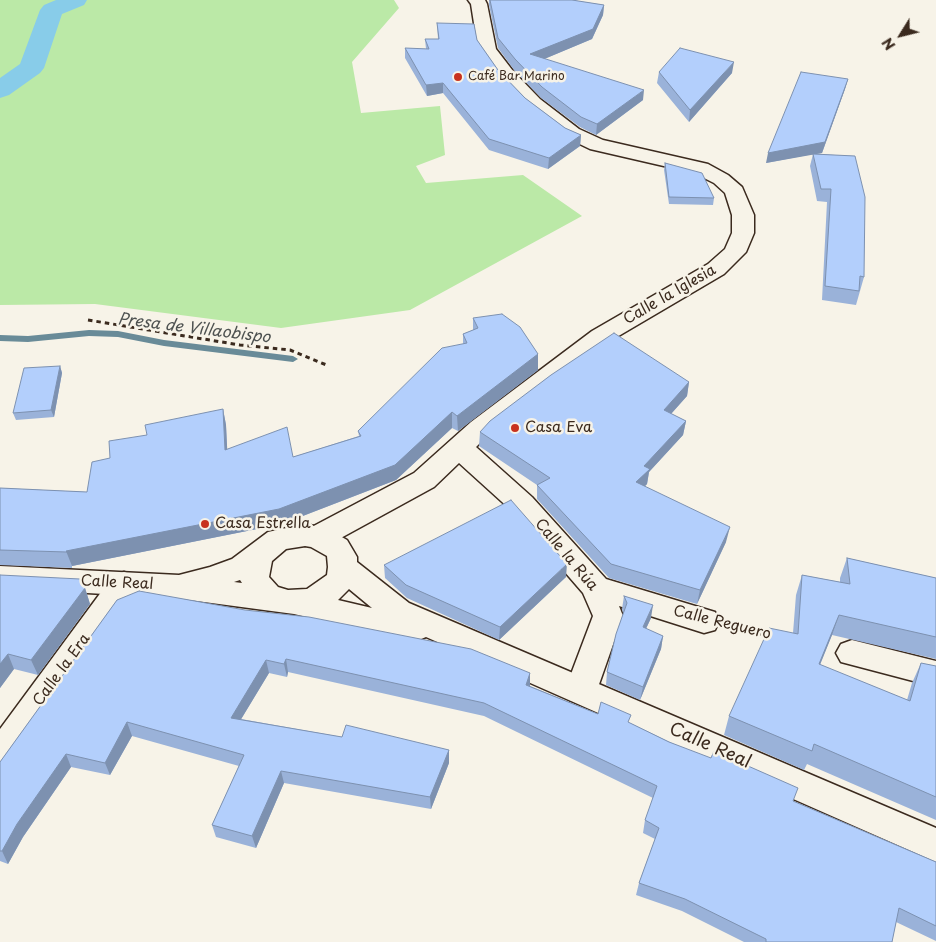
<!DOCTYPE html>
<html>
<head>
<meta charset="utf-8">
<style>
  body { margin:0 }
  #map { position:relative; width:936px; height:942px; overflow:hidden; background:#f7f3e8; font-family:"Playpen Sans",sans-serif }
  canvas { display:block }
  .north { position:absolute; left:876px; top:10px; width:50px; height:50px; -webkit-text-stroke:4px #f7f3e8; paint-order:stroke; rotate:234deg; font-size:14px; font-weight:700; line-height:20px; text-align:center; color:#3b2a1e }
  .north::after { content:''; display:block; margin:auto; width:18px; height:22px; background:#3b2a1e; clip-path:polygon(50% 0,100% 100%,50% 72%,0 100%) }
</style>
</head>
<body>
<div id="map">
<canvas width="936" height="942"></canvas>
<div class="north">N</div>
</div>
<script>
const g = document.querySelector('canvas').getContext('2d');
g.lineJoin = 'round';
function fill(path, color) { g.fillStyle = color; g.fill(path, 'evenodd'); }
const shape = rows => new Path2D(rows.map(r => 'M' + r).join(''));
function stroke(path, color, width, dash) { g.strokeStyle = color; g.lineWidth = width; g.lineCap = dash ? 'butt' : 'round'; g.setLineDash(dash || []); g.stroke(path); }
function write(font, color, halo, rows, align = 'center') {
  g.font = font + ' "Playpen Sans",sans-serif'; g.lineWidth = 5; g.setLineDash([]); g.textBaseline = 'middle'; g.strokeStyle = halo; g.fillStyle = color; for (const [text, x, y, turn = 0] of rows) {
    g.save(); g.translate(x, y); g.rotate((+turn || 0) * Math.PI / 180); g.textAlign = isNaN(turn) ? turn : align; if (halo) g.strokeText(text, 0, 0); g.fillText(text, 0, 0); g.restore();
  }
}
fill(shape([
  [0,0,394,0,399,8,352,62,361,113,440,106,445,155,416,166,426,183,523,175,582,216,410,310,281,328,95,304,0,305]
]), '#bbe9a7');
fill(shape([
  [89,330,118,331,164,340,293,356,298,359,293,362,164,346,118,337,89,336,28,342,0,341,0,335,28,336,89,330]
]), '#698b98');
fill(shape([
  [56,0,87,0,84,5,62,14,44,68,40,73,9,95,0,98,0,78,20,64,40,10,44,5,56,0]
]), '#88cce9');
const street = shape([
  [468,0,485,0,487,4,496,49,513,71,540,99,579,129,603,140,708,164,728,175,742,187,754,215,754,233,746,252,724,274,610,341,489,434,476,447,532,497,606,579,715,612,719,621,715,630,704,633,619,606,623,616,597,690,592,700,581,704,570,700,565,690,593,616,583,593,512,511,459,463,434,487,328,545,318,548,308,545,304,537,308,529,414,473,471,422,592,331,708,264,725,249,732,233,732,215,725,193,714,183,694,173,590,149,565,137,526,107,499,79,478,49,471,4,468,0],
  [124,572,135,576,139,584,135,592,12,766,0,771,0,729,113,576,124,572],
  [852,640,936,661,936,687,841,662,836,653,841,644,852,640]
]);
const secondary = shape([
  [305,524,328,529,347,540,357,557,357,562,409,603,936,828,936,862,426,637,414,642,294,614,174,598,0,588,0,566,179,575,210,567,232,559,268,532,305,524],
  [305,546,311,547,327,556,328,567,327,575,307,589,288,590,278,587,269,577,272,561,286,549,305,546],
  [240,580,242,583,234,582,240,580],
  [349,589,372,608,338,600,349,589]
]);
stroke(street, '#3b2a1e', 3);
stroke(secondary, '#3b2a1e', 3);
stroke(shape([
  [88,320,240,345,290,350,329,366]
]), '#3b2a1e', 3, [4.5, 4]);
stroke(shape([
  [735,628,768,635]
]), '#3b2a1e', 4, [6, 4.5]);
fill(street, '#f7f3e8');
fill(secondary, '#f7f3e8');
fill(shape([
  [489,0,572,0,604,5,603,15,592,39,544,59,643,100,596,135,580,127,541,98,514,70,498,48,489,5],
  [437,23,477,40,498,70,525,98,565,128,581,135,580,146,548,169,489,150,443,93,427,96,405,58,405,48,426,49,425,39,438,39],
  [659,72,732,73,689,122,657,83],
  [848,79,845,89,822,153,816,154,855,156,864,277,856,305,822,300,827,202,817,201,810,166,813,154,766,163],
  [665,163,714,198,713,205,669,204,664,170],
  [473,318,538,354,538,370,458,431,452,428,396,480,282,524,72,566,72,568,0,565,0,488,87,492,110,458,223,409,226,425,227,449,293,457,359,436,358,431,463,344,463,334,473,330],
  [60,366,62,373,54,417,16,420,13,413],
  [689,382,687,396,671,414,686,421,683,435,649,472,647,484,644,487,726,542,697,604,609,578,537,499,537,485,479,446,480,432],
  [847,558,936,578,936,659,832,635,820,665,907,700,912,683,921,663,936,666,936,820,807,764,804,770,724,735,729,716,793,633,796,595,802,575,840,582,840,578],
  [384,565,566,577,499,640,407,598,385,578],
  [0,575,85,588,90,604,38,675,14,669,0,688],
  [624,596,651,618,646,629,663,636,661,649,640,700,606,685,607,672,623,613,622,609],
  [117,600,530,673,530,686,598,714,630,723,793,801,936,862,936,941,896,922,892,942,744,942,682,911,636,895,639,883,655,839,643,833,645,820,653,798,484,716,288,672,287,677,269,673,241,719,342,737,449,750,449,763,431,809,284,783,256,848,216,837,212,825,239,766,132,736,110,775,71,767,23,837,8,864,0,861,0,762]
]), '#9ab2d9');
fill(shape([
  [604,5,603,15,592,39,530,65,530,54],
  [734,62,732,73,689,122,690,110],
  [848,79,845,89,822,153,766,163,768,153],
  [443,83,443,93,427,96,426,85],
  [644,90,643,100,596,135,597,124],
  [581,135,580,146,548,169,549,158],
  [538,354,538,370,458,431,457,416],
  [60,366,62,373,54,417,51,410],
  [689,382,687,396,662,424,664,410],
  [223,409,226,425,228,465,225,450],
  [452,412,452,428,396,480,282,524,72,566,66,551],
  [686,421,683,435,649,472,647,484,634,497,636,482,644,466],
  [730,527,726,542,697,604,700,590],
  [567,564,566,577,499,640,500,627],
  [85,588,90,604,38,675,31,660],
  [653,605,651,618,640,641,643,627],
  [839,615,832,635,812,684,819,664],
  [663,636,661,649,640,700,643,687],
  [8,654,14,669,0,688,0,664],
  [286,659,288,672,287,677,284,664],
  [266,660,269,673,234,731,231,718],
  [530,673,530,686,526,685],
  [127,722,132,736,110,775,105,763],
  [449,750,449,763,431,809,430,797],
  [66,754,71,767,23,837,8,864,2,851,17,824],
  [281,771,284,783,256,848,252,836]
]), '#7d91b0');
const building = shape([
  [490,0,572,0,604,5,593,29,530,54,644,90,597,124,581,117,542,87,515,59,498,38,490,0],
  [437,23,474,24,477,40,498,70,525,98,565,128,581,135,549,158,489,139,443,83,426,85,405,48,429,49,425,39,439,39,437,23],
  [680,48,734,62,690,110,659,72,680,48],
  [801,72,848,79,825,142,768,153,801,72],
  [813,154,855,156,865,197,864,277,860,276,859,291,825,286,831,189,821,189,813,154],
  [665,163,702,173,714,198,669,197,665,163],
  [502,314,520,327,538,354,457,416,452,412,395,465,279,509,66,551,67,552,0,550,0,488,87,492,92,462,110,458,109,441,147,435,145,425,223,409,225,450,287,427,293,457,361,436,358,431,442,348,467,343,463,334,478,328,473,318,502,314],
  [614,333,689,382,664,410,686,421,644,466,650,469,636,482,730,527,700,590,611,564,537,485,550,478,480,432,490,421,551,375,614,333],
  [60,366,51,410,13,413,24,368,60,366],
  [511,500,567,564,500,627,406,585,384,565,511,500],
  [847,558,936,578,936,637,839,615,819,664,910,701,921,663,936,666,936,797,814,744,812,751,729,716,769,628,798,634,802,575,850,584,847,558],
  [0,575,80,579,85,588,31,660,8,654,0,664,0,575],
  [139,591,245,610,309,617,471,649,530,673,526,685,598,714,601,702,631,715,628,722,669,742,711,758,714,751,798,788,793,801,936,862,936,926,899,908,892,942,766,942,766,939,685,899,639,883,659,828,645,820,657,786,484,703,286,659,284,664,266,660,231,718,342,737,346,725,449,750,430,797,281,771,252,836,212,825,244,755,127,722,105,763,66,754,17,824,2,851,0,851,0,762,117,600,139,591],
  [624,596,653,605,643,627,663,636,643,687,607,672,616,634,627,603,624,596]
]);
fill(building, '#b3cffc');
stroke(building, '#7d91b0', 1);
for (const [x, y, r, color] of [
  [458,77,5,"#c8321e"],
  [515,428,5,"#c8321e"],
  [205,524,5,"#c8321e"]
]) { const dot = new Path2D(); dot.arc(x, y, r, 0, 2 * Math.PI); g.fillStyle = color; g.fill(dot); stroke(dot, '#f7f3e8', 2); }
write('12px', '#3b2a1e', '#f7f3e8', [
  ["Café Bar Marino",468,77]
], 'left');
write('15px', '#3b2a1e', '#f7f3e8', [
  ["Calle la Iglesia",670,295,-30],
  ["Calle la Rúa",566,555,50],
  ["Calle Real",117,583,3],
  ["Calle Reguero",722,623,14],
  ["Calle la Era",62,670,-54]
]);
write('15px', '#3b2a1e', '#f7f3e8', [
  ["Casa Eva",525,428],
  ["Casa Estrella",215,524]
], 'left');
write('italic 16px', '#4e5251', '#f7f3e8', [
  ["Presa de Villaobispo",194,329,7]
]);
write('18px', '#3b2a1e', '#f7f3e8', [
  ["Calle Real",710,746,24]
]);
</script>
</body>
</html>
